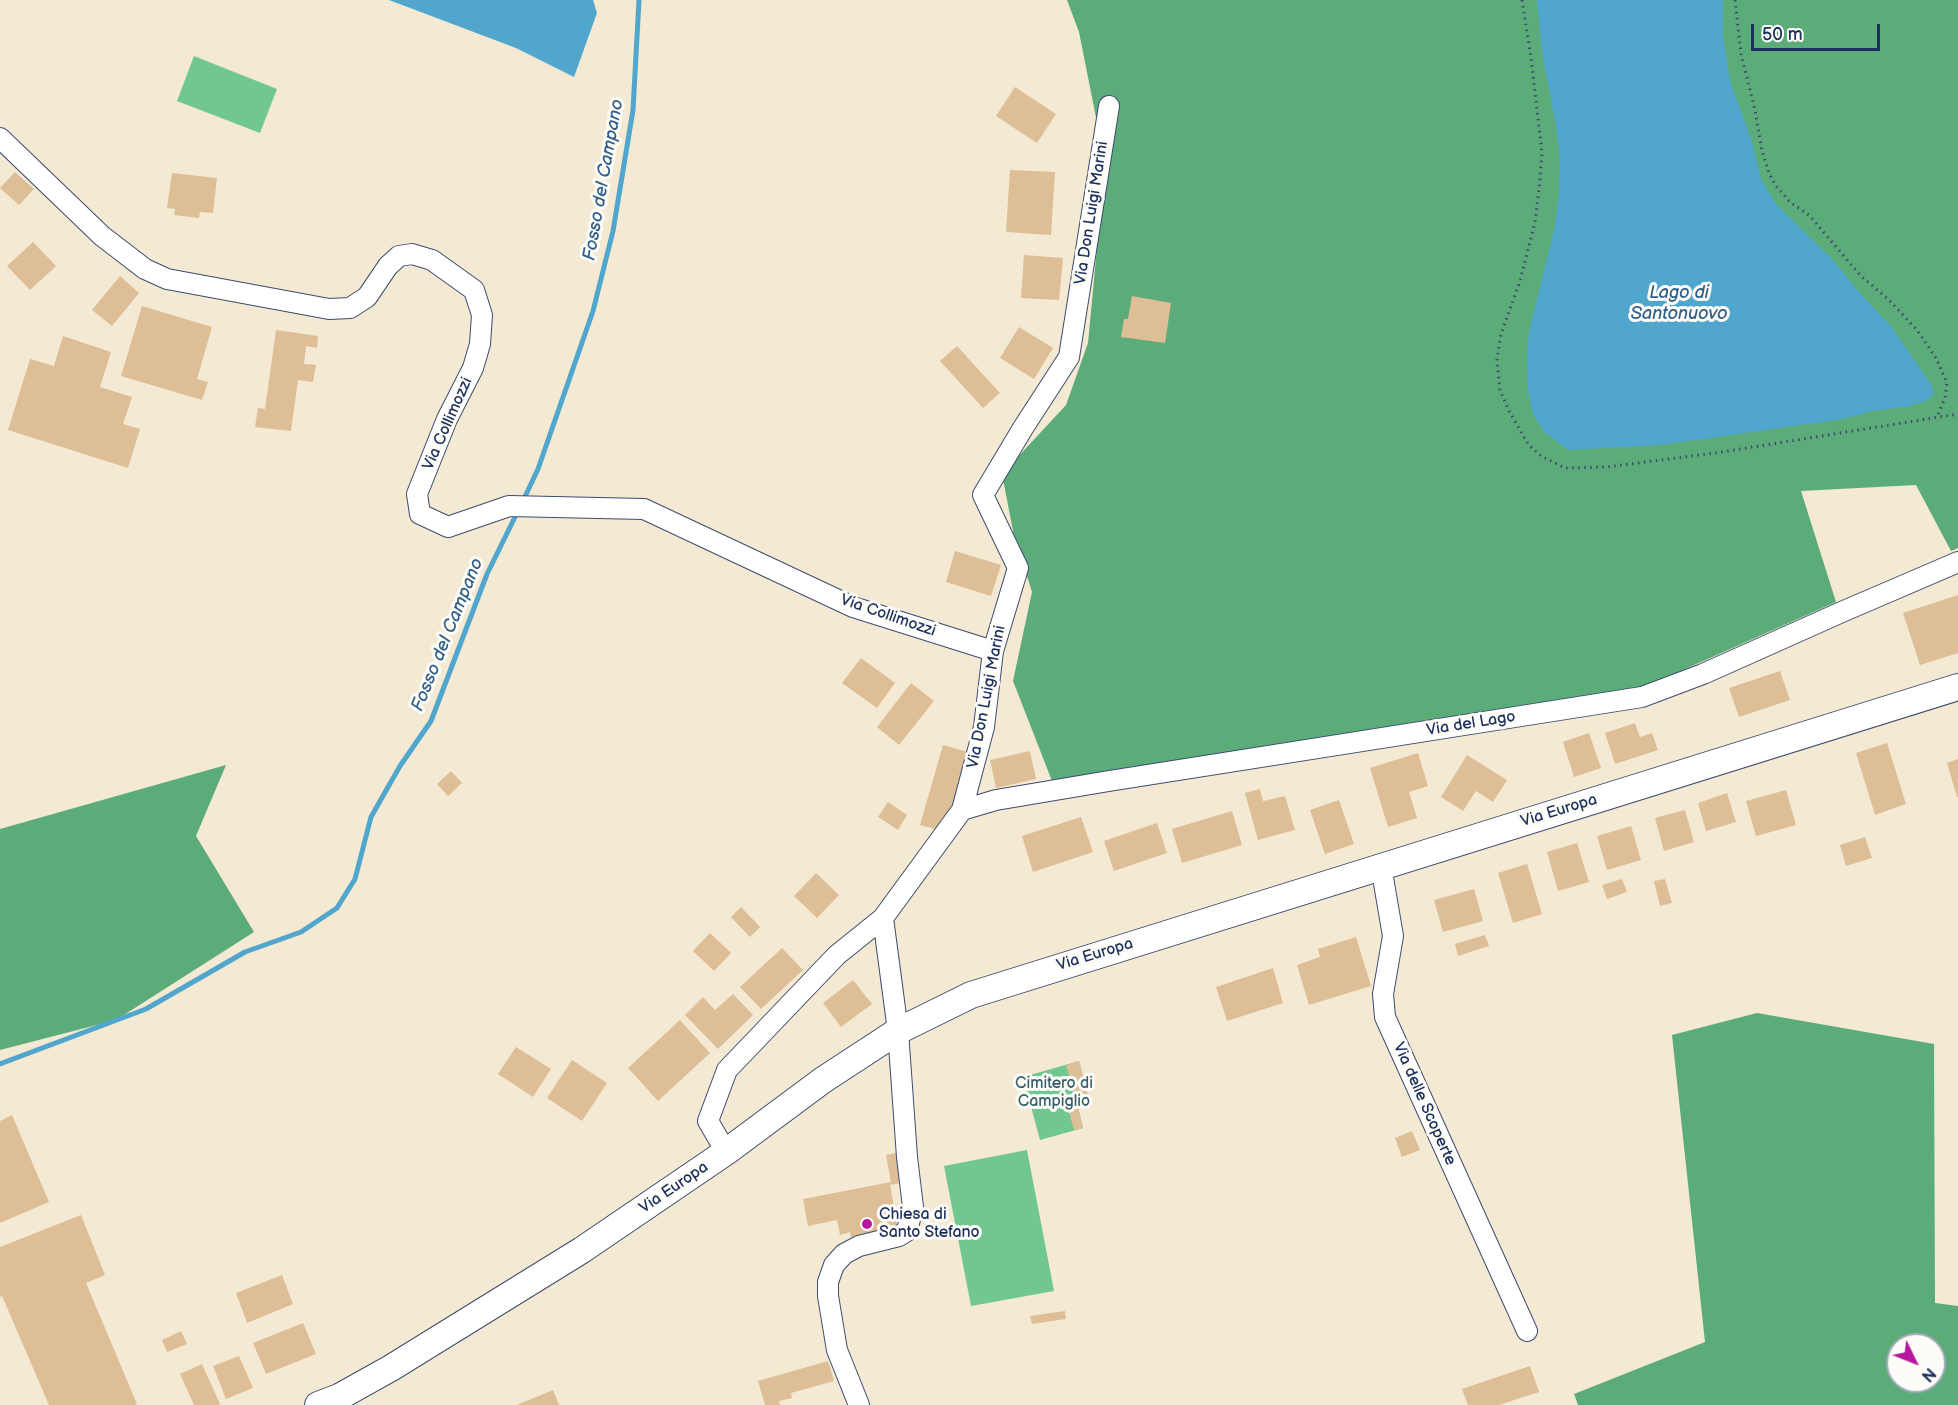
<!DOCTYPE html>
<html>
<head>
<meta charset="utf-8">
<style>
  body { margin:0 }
  #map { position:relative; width:1958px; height:1405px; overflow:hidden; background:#f4e9d2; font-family:"Balsamiq Sans",sans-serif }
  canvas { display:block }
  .north { position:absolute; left:1886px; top:1333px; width:60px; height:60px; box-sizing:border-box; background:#fdfcf7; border:2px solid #a3aaba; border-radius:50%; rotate:133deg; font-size:16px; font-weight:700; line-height:24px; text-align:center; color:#1b2f5e }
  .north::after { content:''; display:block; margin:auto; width:21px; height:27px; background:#b5179e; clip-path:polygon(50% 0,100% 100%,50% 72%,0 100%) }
  .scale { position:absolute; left:1751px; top:24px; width:129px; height:27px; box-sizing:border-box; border:3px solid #1b2f5e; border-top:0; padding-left:8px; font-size:18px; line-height:21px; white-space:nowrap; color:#1b2f5e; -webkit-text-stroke:4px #fdfcf7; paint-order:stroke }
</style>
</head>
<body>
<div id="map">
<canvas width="1958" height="1405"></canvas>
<div class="north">N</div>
<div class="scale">50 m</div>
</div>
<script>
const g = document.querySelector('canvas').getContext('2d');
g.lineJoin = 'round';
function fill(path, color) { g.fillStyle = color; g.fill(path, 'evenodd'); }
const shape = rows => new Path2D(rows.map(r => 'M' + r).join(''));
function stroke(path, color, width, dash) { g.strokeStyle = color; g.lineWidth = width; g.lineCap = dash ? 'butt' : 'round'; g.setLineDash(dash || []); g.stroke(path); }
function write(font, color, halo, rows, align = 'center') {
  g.font = font + ' "Balsamiq Sans",sans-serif'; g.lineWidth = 6; g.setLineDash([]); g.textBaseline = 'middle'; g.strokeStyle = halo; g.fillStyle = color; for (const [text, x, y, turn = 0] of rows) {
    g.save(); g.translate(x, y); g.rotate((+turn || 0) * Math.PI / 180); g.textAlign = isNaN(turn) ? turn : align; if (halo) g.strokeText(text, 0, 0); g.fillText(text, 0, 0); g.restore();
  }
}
fill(shape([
  [194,56,277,89,260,133,177,101],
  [1079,1061,1089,1100,1077,1103,1083,1128,1040,1140,1023,1077],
  [1027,1150,1054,1291,971,1306,944,1166]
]), '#71c88e');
fill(shape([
  [1067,0,1958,0,1958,548,1951,551,1916,485,1801,491,1836,602,1647,686,1052,781,1013,681,1032,592,1014,536,1002,474,1066,405,1088,343,1105,163,1079,32],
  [226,765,196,836,254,932,116,1020,0,1050,0,829],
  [1757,1013,1934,1044,1935,1303,1958,1306,1958,1405,1578,1405,1574,1394,1705,1342,1672,1035],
  [1898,1345,1934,1345,1934,1381,1898,1381]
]), '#5cac79');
fill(shape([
  [389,0,593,0,597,13,574,77,516,48],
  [1537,0,1723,0,1723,35,1730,81,1752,142,1761,179,1776,204,1833,260,1859,292,1890,325,1931,384,1934,393,1928,400,1906,407,1872,411,1843,419,1661,445,1568,450,1544,432,1533,414,1528,391,1527,360,1529,332,1555,226,1559,193,1560,161,1556,126,1542,52]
]), '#50a6cc');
stroke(shape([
  [522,503,538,469,593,311,613,231,633,110,639,0],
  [0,1064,146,1009,245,952,301,932,337,908,355,879,371,817,400,766,431,721,487,574,518,511]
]), '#50a6cc', 5);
fill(shape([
  [1015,87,1056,114,1037,143,996,116],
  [1010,170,1055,172,1051,235,1006,232],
  [15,172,34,189,19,205,0,188],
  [172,173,217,178,213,213,200,212,199,218,174,215,175,209,167,208],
  [33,242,56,266,30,290,7,266],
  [1024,255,1063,258,1059,300,1021,298],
  [120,276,139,293,112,326,92,310],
  [1132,296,1171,303,1165,343,1121,337,1124,319,1128,319],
  [142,306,212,327,197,379,208,382,202,400,121,376],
  [1019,327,1053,348,1034,379,1000,358],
  [276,330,318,336,317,348,306,346,304,364,316,365,313,382,298,380,291,431,255,427,258,408,265,409],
  [63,336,111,352,100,387,132,397,123,424,140,429,128,468,8,430,30,359,54,366],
  [957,346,1000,393,983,408,940,361],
  [955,551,1001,565,991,596,946,582],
  [1958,595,1958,653,1920,665,1903,613],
  [861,658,895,683,877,708,842,683],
  [1780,671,1790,700,1739,717,1729,688],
  [911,683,934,701,899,745,877,727],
  [1635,723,1640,737,1652,733,1658,750,1615,764,1605,733],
  [1589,733,1601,768,1574,777,1563,742],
  [1887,743,1906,804,1875,815,1856,753],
  [943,745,971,753,950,821,942,818,939,830,920,825],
  [1030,751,1036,779,996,788,990,760],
  [1418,753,1428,786,1409,792,1417,818,1388,827,1370,768],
  [1467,755,1507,780,1493,802,1476,791,1463,811,1441,797],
  [1958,759,1958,797,1957,797,1947,763],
  [451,771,462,783,448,796,437,784],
  [1260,789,1263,801,1285,796,1295,830,1258,840,1245,793],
  [1786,790,1796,825,1756,836,1746,801],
  [1727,793,1736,822,1706,831,1698,803],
  [1339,800,1354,844,1325,854,1310,810],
  [888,802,907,815,898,830,878,817],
  [1685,810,1694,842,1664,851,1655,818],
  [1232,811,1242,845,1182,863,1172,829],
  [1081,817,1093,852,1033,872,1022,836],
  [1157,823,1167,853,1114,871,1104,841],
  [1631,826,1641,860,1607,870,1597,836],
  [1865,837,1872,858,1846,866,1840,845],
  [1577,843,1589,882,1558,891,1547,852],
  [1527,864,1542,914,1513,923,1498,873],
  [816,873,839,895,817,918,794,896],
  [1622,879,1627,892,1607,899,1602,885],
  [1665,879,1672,903,1660,906,1654,881],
  [1474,889,1483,921,1443,932,1434,900],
  [741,907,760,927,750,937,731,917],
  [710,933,731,953,714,971,693,951],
  [1485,935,1489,946,1458,956,1455,944],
  [1356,937,1371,986,1309,1005,1297,965,1320,957,1318,949],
  [782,948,803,970,761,1009,740,987],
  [1273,968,1283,1003,1227,1021,1216,987],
  [853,980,872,1004,841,1027,823,1003],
  [733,994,753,1015,718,1049,685,1015,703,997,715,1010],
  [680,1020,710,1053,658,1101,628,1068],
  [516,1047,551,1069,533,1097,498,1074],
  [572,1060,607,1083,582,1121,547,1098],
  [1079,1061,1089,1100,1077,1103,1066,1065],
  [1077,1103,1083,1128,1074,1130,1067,1105],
  [12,1115,49,1202,0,1223,0,1121],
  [1412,1131,1420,1150,1402,1157,1395,1138],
  [896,1153,901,1183,890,1185,898,1228,851,1237,850,1232,840,1235,837,1220,808,1226,803,1199,891,1182,886,1155],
  [81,1215,105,1275,86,1283,137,1404,135,1405,49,1405,2,1296,0,1297,0,1247],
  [282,1275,293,1304,247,1323,236,1293],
  [1065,1311,1066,1319,1032,1324,1030,1316],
  [303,1323,316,1354,266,1374,253,1343],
  [181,1331,187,1344,167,1352,162,1340],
  [239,1356,253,1388,226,1399,213,1366],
  [828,1361,834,1381,791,1393,792,1398,779,1401,780,1405,765,1405,758,1381],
  [202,1364,220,1404,218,1405,194,1405,180,1374],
  [1530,1366,1539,1392,1499,1405,1468,1405,1462,1389],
  [553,1390,559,1405,517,1405]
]), '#ddbe97');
const minor = shape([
  [0,138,102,236,145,269,167,279,329,309,350,308,367,297,388,266,399,256,412,254,432,260,474,290,482,315,480,344,473,368,447,419,417,494,420,514,448,527,509,506,644,509,853,607,993,651],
  [962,810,996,800,1109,781,1642,697,1703,674,1844,611,1958,562],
  [1381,866,1393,936,1383,994,1385,1017,1527,1331],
  [726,1152,708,1121,727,1070,837,955,883,918,962,810,984,727,993,651,1018,568,983,495,1023,428,1069,357,1109,106],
  [859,1405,837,1350,828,1296,828,1282,834,1265,844,1254,859,1246,899,1236,907,1231,913,1207,907,1157,898,1031,883,918]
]);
const major = shape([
  [318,1405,339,1397,391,1368,582,1250,726,1152,823,1080,898,1031,971,995,1958,687]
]);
stroke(minor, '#3c4b6f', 22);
stroke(major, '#3c4b6f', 28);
stroke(shape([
  [1522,0,1531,58,1542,153,1539,189,1535,222,1520,281,1501,334,1497,360,1500,390,1509,411,1528,444,1541,456,1565,468,1607,467,1722,452,1958,414],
  [1735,0,1741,54,1755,110,1762,151,1769,173,1776,186,1790,202,1810,216,1860,275,1890,301,1917,330,1936,358,1947,383,1945,398,1937,417]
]), '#3c4b6f', 3, [1.5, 4.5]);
stroke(minor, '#fff', 20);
stroke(major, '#fff', 26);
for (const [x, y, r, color] of [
  [867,1224,6,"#b5179e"]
]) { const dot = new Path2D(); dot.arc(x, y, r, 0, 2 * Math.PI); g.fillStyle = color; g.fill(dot); stroke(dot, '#fdfcf7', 2); }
write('16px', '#1b2f5e', '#fdfcf7', [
  ["Via Don Luigi Marini",1092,213,-81],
  ["Via Collimozzi",448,424,-66],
  ["Via Collimozzi",888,616,19],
  ["Via Don Luigi Marini",987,697,-79],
  ["Via del Lago",1471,724,-9],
  ["Via Europa",1559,811,-17],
  ["Via Europa",1095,955,-17],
  ["Via delle Scoperte",1424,1104,66],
  ["Via Europa",674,1188,-34]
]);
write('16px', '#355d6c', '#fdfcf7', [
  ["Cimitero di",1054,1084],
  ["Campiglio",1054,1102]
]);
write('16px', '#1b2f5e', '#fdfcf7', [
  ["Chiesa di",879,1215],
  ["Santo Stefano",879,1233]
], 'left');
write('italic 18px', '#305f8a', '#fdfcf7', [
  ["Fosso del Campano",604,180,-80],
  ["Lago di",1679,293],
  ["Santonuovo",1679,314],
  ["Fosso del Campano",448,635,-68]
]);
</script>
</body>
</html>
